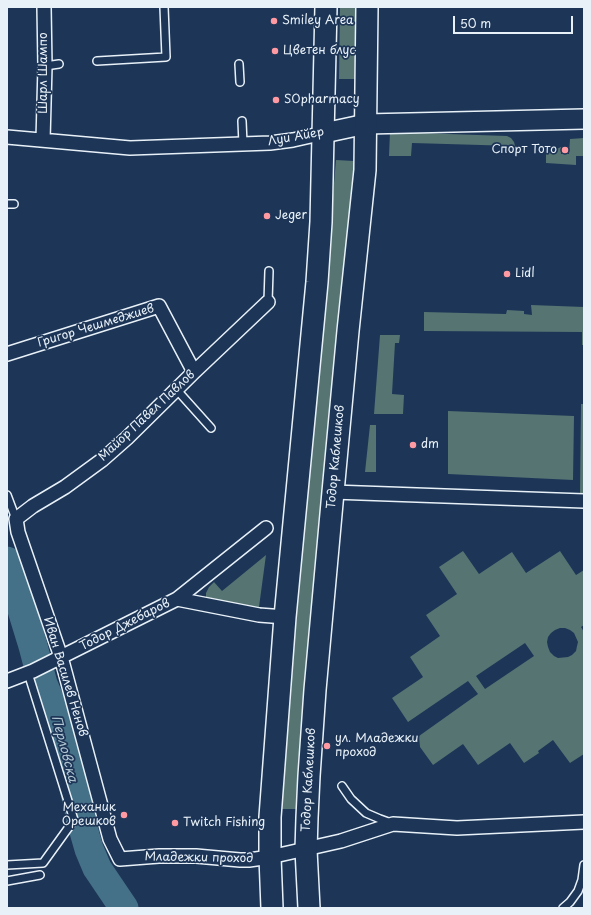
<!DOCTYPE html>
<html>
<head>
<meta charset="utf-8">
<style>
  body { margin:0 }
  #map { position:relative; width:591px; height:915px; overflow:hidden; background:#1d3557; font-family:"Playpen Sans",sans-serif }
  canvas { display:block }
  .frame { position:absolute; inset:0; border:8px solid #e8f1f8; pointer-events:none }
  .scale { position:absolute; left:453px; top:16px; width:120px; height:18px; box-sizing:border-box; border:2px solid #e8f1f8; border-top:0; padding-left:5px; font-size:12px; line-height:14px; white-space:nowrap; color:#e8f1f8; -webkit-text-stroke:3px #1d3557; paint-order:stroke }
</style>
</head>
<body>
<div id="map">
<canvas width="591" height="915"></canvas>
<div class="frame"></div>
<div class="scale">50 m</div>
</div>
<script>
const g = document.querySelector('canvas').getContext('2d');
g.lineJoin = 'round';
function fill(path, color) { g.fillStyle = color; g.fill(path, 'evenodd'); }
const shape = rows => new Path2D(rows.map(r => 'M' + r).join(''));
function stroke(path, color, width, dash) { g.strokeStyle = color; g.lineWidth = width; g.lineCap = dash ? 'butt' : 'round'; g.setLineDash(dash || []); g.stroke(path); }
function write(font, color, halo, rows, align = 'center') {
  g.font = font + ' "Playpen Sans",sans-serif'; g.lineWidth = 3.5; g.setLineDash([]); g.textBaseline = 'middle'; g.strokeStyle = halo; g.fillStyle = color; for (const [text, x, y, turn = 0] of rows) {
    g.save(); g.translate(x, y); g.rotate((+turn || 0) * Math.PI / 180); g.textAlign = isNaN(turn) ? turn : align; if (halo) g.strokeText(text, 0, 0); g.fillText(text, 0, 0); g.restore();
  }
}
fill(shape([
  [340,7,357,7,357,79,339,79],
  [390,132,507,136,511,138,514,142,515,146,412,143,411,156,389,156],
  [584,138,584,156,576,156,576,165,546,163,546,154,561,147,561,154,569,154,570,139],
  [336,160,354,161,312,617,298,809,282,809,296,623],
  [531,305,584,307,584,345,582,345,582,332,424,331,424,312,506,314,507,310,524,311,524,314,532,315],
  [380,335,400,335,399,343,395,343,392,394,404,395,403,414,374,414],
  [581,404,584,404,584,494,580,493],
  [448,411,574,416,573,480,448,474],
  [370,425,376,425,376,472,365,472],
  [463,551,479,574,512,552,526,573,560,551,576,575,584,570,584,625,581,627,584,632,584,754,570,763,553,740,538,751,539,753,524,763,510,743,478,765,463,744,433,765,420,747,419,736,478,694,468,681,408,722,392,698,423,677,410,657,440,636,426,615,457,594,439,567],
  [560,628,565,628,570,630,574,633,578,642,577,646,576,651,572,655,568,657,558,658,554,656,550,652,548,647,547,642,548,637,551,633,555,630],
  [525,643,534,656,485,689,476,676],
  [266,555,259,607,214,604,206,598,206,593,209,587,214,582,222,591]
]), '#557472');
stroke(shape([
  [7,561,33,646,43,684,59,722,83,828,89,849,97,868,124,908]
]), '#447088', 29);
const lane = shape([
  [97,61,166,57,164,7],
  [239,64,240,82],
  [45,66,59,64],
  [242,121,243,144],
  [7,204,14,204],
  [268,302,269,271],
  [176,389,211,428],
  [7,495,16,519],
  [342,786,351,799,366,813,380,819,391,823],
  [7,865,43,863,74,820,28,673],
  [7,881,40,875],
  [563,908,570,902,578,891,582,880,584,865]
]);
const street = shape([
  [7,137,130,148,270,143,293,140,324,133],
  [43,140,45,66,44,7],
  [268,302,194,372,127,438,102,460,65,487,33,506,16,519,18,532,61,657,110,839,120,859,159,856,196,856,240,860,249,860,270,857,341,841,393,824,457,828,584,822],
  [7,354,159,306,194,372],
  [333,492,584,501],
  [177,599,259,615,285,617],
  [7,681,33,671,177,599,266,528]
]);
const secondary = shape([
  [324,133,366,124,584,119]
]);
const primary = shape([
  [272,908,270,857,270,817,285,617,317,282,321,222,326,7],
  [309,908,306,850,307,818,309,776,315,690,333,492,348,331,365,170,367,7]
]);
stroke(lane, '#e8f1f8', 10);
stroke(street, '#e8f1f8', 16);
stroke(secondary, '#e8f1f8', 22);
stroke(primary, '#e8f1f8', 24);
stroke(lane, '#1d3557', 7);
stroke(street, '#1d3557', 13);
stroke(secondary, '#1d3557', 19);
stroke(primary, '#1d3557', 21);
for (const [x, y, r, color] of [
  [274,21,4,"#ff9aa2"],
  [275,51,4,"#ff9aa2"],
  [276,100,4,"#ff9aa2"],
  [565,150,4,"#ff9aa2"],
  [267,216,4,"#ff9aa2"],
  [507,274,4,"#ff9aa2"],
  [413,445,4,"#ff9aa2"],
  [327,746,4,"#ff9aa2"],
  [124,815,4,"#ff9aa2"],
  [175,823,4,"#ff9aa2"]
]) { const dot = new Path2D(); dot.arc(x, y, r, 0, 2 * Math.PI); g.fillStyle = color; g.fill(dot); stroke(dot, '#1d3557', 1.5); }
write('12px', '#e8f1f8', '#1d3557', [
  ["Smiley Area",282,21],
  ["Цветен блус",283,51],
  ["SOpharmacy",284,100],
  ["Спорт Тото",557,150,"right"],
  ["Jeger",275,216],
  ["Lidl",515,274],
  ["dm",421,445],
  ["ул. Младежки",335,739],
  ["проход",335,753],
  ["Механик",116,808,"right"],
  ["Орешков",116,822,"right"],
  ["Twitch Fishing",183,823]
], 'left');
write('12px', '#e8f1f8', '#1d3557', [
  ["Шарл Шампо",44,73,-90],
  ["Луи Айер",296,137,-10],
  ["Григор Чешмеджиев",96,326,-17],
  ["Майор Павел Павлов",147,416,-43],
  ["Тодор Каблешков",336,457,-85],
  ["Тодор Джебаров",125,625,-27],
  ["Иван Василев Ненов",65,677,73],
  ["Тодор Каблешков",309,780,-87],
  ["Младежки проход",199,858,1]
]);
write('italic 13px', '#afc4d1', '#1d3557', [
  ["Перловска",64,749,75]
]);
</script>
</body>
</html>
